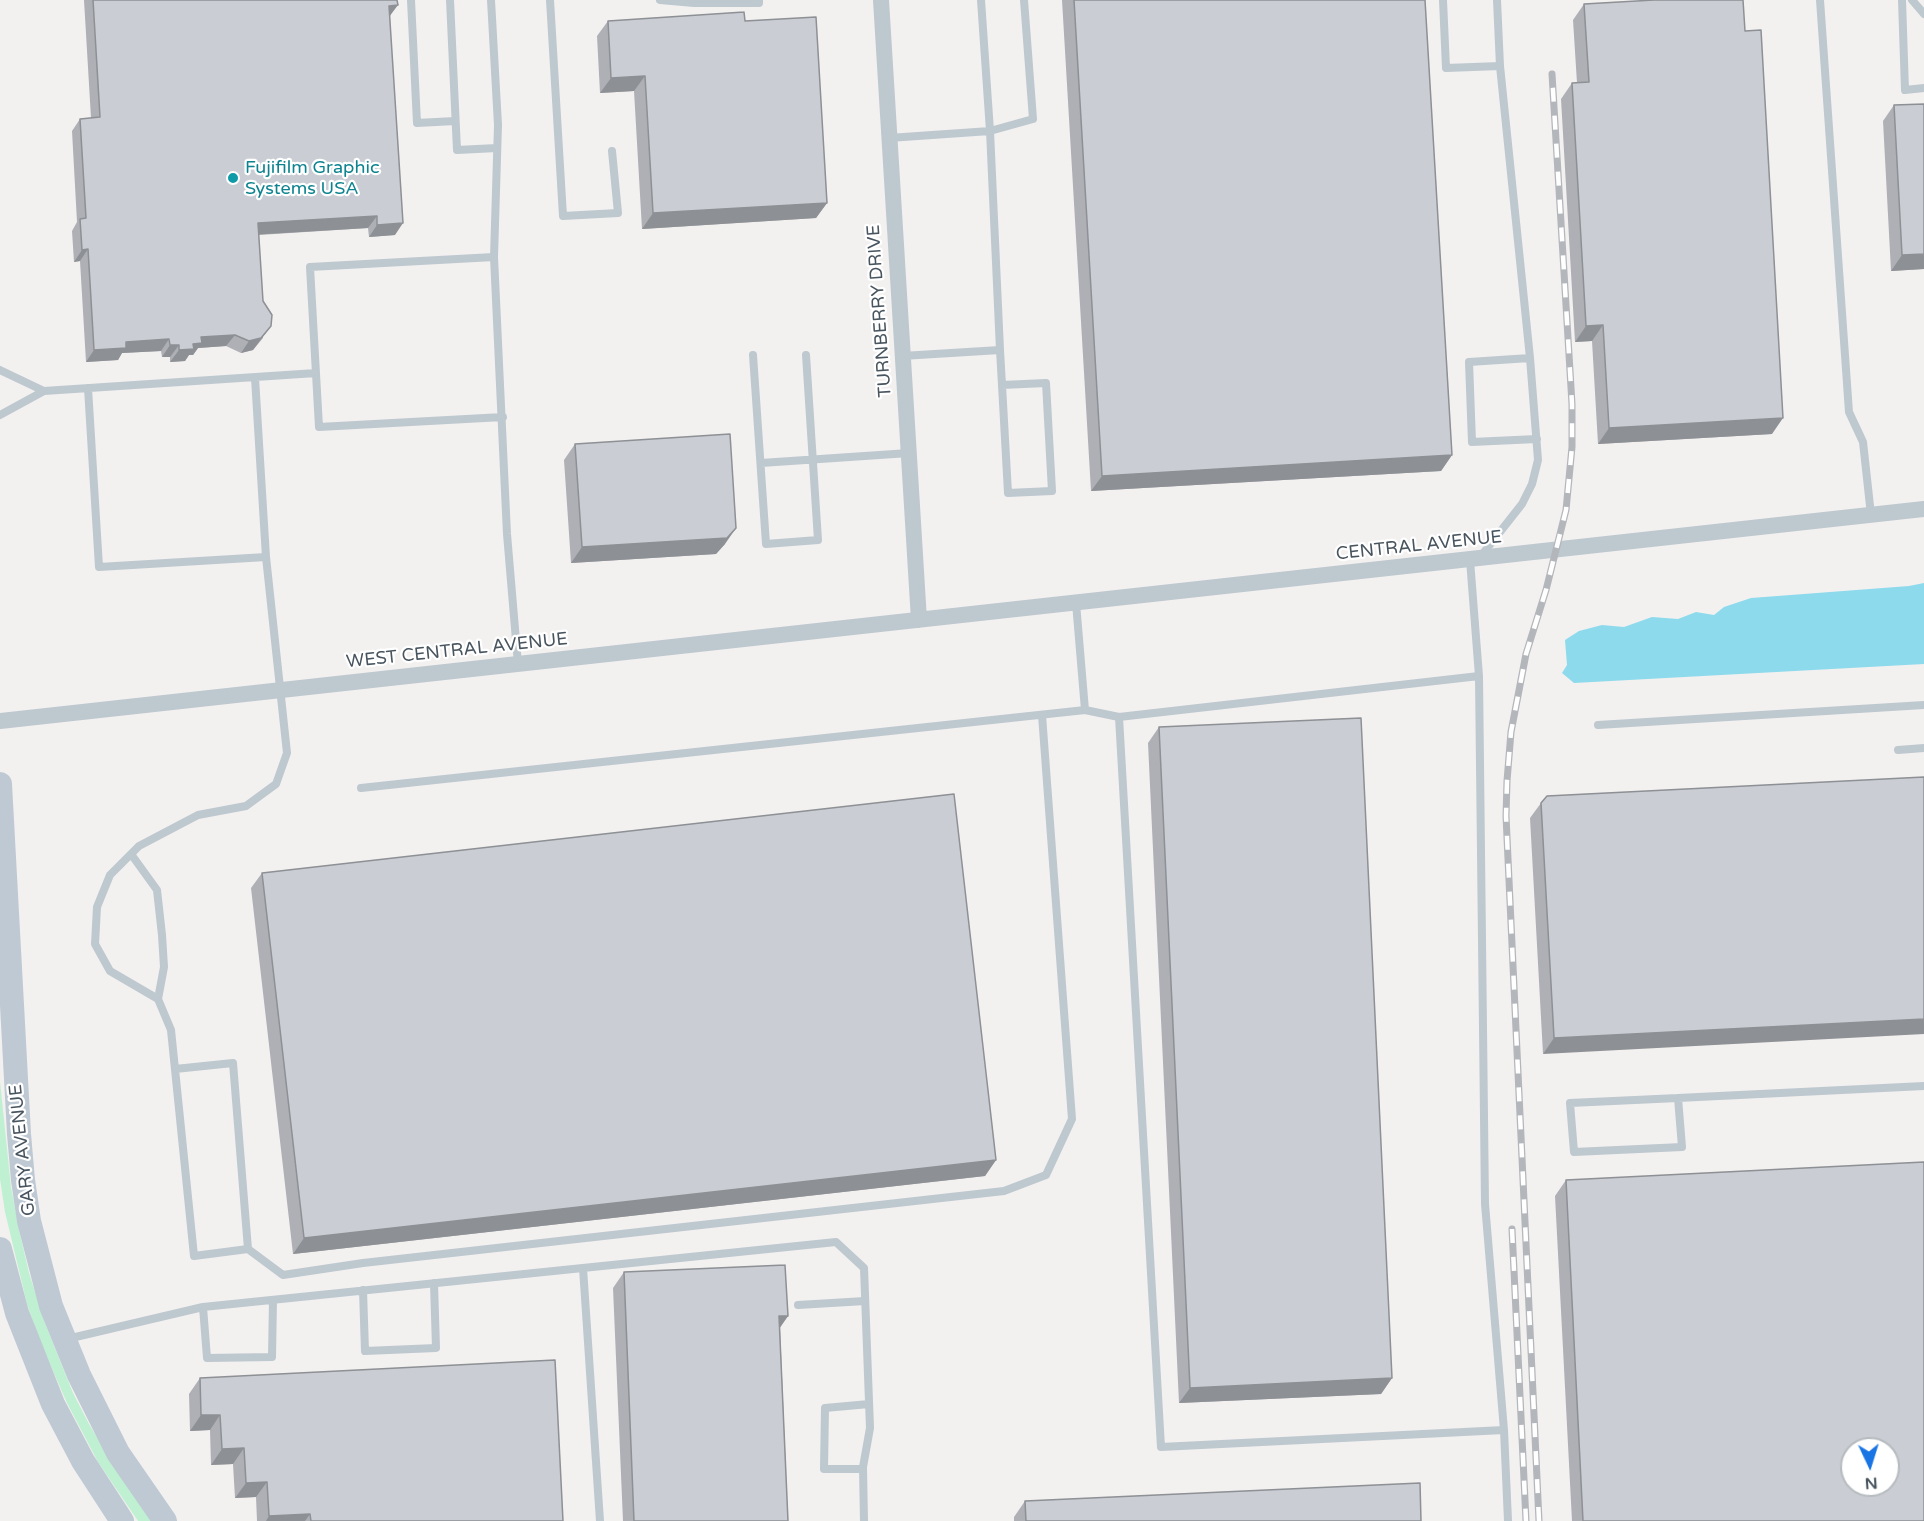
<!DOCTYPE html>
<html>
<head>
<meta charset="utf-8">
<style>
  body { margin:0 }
  #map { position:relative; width:1924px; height:1521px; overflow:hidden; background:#f3f0f0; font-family:"Varela Round",sans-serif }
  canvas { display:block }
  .north { position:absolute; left:1840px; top:1437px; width:60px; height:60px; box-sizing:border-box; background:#fff; border:2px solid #b6bbbf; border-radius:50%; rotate:176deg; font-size:16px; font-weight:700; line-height:24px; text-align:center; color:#48545e }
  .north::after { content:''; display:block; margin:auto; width:21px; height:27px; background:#1974e4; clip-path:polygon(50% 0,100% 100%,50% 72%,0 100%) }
</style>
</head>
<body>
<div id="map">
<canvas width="1924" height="1521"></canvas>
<div class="north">N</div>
</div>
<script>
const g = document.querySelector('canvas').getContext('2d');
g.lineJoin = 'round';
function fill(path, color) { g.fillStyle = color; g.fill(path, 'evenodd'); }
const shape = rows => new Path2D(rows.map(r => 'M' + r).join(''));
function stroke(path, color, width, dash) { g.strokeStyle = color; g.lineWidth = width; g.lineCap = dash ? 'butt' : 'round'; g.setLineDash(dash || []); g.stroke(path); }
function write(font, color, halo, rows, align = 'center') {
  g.font = font + ' "Varela Round",sans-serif'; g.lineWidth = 4.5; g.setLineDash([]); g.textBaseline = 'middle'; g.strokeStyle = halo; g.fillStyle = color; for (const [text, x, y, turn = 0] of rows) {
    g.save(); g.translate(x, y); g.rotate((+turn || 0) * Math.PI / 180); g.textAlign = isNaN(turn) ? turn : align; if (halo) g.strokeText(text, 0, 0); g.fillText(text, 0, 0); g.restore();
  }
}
fill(shape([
  [0,1081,11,1187,20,1234,29,1273,45,1323,73,1393,89,1424,124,1482,151,1521,138,1521,98,1462,67,1403,39,1339,27,1304,5,1212,0,1179]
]), '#c0f0d2');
fill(shape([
  [1924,583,1924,664,1574,683,1562,673,1567,665,1565,640,1579,631,1602,625,1624,627,1652,617,1678,619,1696,612,1714,615,1724,607,1751,598,1909,586]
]), '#8ddaec');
stroke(shape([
  [411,0,417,123,455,121],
  [450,0,457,150,497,148],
  [491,0,498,125,494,257,507,534,518,664],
  [550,0,563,216,618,213,612,151],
  [660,0,694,3,759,3,759,0],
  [981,0,990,131,1033,119,1024,0],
  [1443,0,1446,68,1500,66],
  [1820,0,1849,412,1863,442,1871,515],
  [1902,0,1905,90,1924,88],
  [1912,0,1924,14],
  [889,138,990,131,1000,350],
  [494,257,310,267,319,427,503,417],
  [753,355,766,544,818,540,806,355],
  [902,356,1000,350,1002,385,1008,493,1052,491,1046,383,1002,385],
  [1530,358,1469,362,1472,442,1537,439],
  [0,370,44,391],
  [88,388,99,567,266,557,255,378],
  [0,415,44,391,316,373],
  [761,463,909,453],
  [1481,556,1522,504,1532,484,1538,460,1530,358,1500,66,1497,0],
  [1076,603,1085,710,1119,717,1479,676,1470,560],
  [1119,717,1161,1447,1504,1430,1485,1204,1479,676],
  [1598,725,1924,705],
  [1898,750,1924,748],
  [361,788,1085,710],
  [131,854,157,890,162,935,164,967,158,999],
  [175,1069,233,1063,248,1249,194,1256,171,1030,158,999,110,971,95,944,97,907,110,875,139,846,198,815,246,806,276,784,287,753,266,557],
  [1678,1098,1682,1147,1574,1152,1570,1103,1678,1098,1924,1086],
  [248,1249,283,1275,363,1263,1004,1191,1046,1175,1072,1119,1042,715],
  [583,1268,600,1521],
  [363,1290,365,1351,436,1348,434,1283],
  [798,1305,865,1301],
  [203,1307,207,1358,272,1357,273,1300],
  [67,1339,203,1307,836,1242,864,1268,870,1428,863,1467,864,1521],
  [1504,1430,1508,1521],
  [863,1469,824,1469,825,1408,869,1404]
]), '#bec8cf', 8);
stroke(shape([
  [881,0,919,620],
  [0,721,1924,509]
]), '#bec8cf', 16);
stroke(shape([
  [0,784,19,1134,23,1180,29,1221,51,1306,79,1375,118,1453,165,1521],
  [0,1249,17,1313,53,1404,83,1461,122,1521]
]), '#bec9d4', 24);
const rail = shape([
  [1512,1229,1526,1521],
  [1539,1521,1506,816,1507,781,1511,732,1526,654,1546,590,1566,510,1572,447,1572,404,1552,74]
]);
stroke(rail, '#b3b6bb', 7);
stroke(rail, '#fff', 4.5, [14]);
fill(shape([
  [84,0,397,0,390,16,395,235,369,237,368,228,259,235,263,338,253,350,241,353,226,346,198,348,193,355,189,355,185,361,170,362,170,357,162,357,161,351,122,353,118,360,86,362,80,261,74,262,72,231,77,222,72,131,80,119,91,118],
  [1062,0,1425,0,1452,455,1441,471,1091,491],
  [1584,4,1772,434,1598,444,1592,341,1575,342,1561,99,1572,83,1577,83,1573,20],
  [608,21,745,21,827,203,816,218,642,229,634,91,600,93,597,36],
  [1894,105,1924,269,1891,271,1883,121],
  [575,444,725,544,716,554,571,563,564,460],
  [1159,727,1392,1378,1381,1394,1179,1403,1148,743],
  [1924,777,1543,1054,1530,818,1541,803],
  [262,873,996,1160,985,1176,293,1254,251,888],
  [1566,1180,1924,1521,1572,1521,1555,1196],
  [624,1272,788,1316,780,1327,788,1521,623,1521,613,1288],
  [200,1378,563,1521,257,1521,256,1497,235,1498,233,1464,211,1465,210,1430,190,1431,189,1394],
  [1025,1501,1421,1521,1014,1521,1014,1517]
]), '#aeb0b5');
fill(shape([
  [398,5,389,17,389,6],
  [645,76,634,91,600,93,611,78],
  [827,203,816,218,642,229,653,213],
  [377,216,368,228,250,235,258,223],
  [403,223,395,235,369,237,377,225],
  [88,249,80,261,74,262,82,250],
  [1924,254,1924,269,1891,271,1902,255],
  [1603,325,1592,341,1575,342,1586,326],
  [271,326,253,350,241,353,249,341],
  [235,335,226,346,198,348,193,355,189,355,185,361,170,362,179,350,193,344,201,337],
  [169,339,161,351,122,353,118,360,86,362,94,350,126,342],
  [170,345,179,345,170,357,162,357],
  [1783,418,1772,434,1598,444,1609,428],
  [1452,455,1441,471,1091,491,1102,476],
  [736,528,725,544,716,554,571,563,582,547],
  [1924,1019,1924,1034,1543,1054,1554,1038],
  [996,1160,985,1176,293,1254,304,1238],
  [779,1316,788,1316,777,1332],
  [1392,1378,1381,1394,1179,1403,1190,1388],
  [201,1415,220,1415,210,1430,190,1431],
  [244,1448,233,1464,211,1465,222,1449],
  [267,1482,256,1497,235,1498,246,1483],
  [310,1514,305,1521,266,1521,269,1516]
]), '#8d9094');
const building = shape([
  [93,0,397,0,398,5,389,6,403,223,377,225,377,216,258,223,263,301,272,315,271,326,261,338,249,341,235,335,201,337,202,343,193,344,194,349,179,350,179,345,170,345,169,339,126,342,126,348,94,350,88,249,82,250,80,219,86,218,80,119,100,117,93,0],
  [1074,0,1425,0,1452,455,1102,476,1074,0],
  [1654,0,1743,0,1745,31,1761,30,1783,418,1609,428,1603,325,1586,326,1572,83,1589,82,1584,4,1654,0],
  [744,12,745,21,816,17,827,203,653,213,645,76,611,78,608,21,744,12],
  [1924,104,1924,254,1902,255,1894,105,1924,104],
  [730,434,736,528,727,538,582,547,575,444,730,434],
  [1361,718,1392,1378,1190,1388,1159,727,1361,718],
  [1924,777,1924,1019,1554,1038,1541,803,1547,796,1924,777],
  [954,794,996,1160,304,1238,262,873,954,794],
  [1924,1162,1924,1521,1583,1521,1566,1180,1924,1162],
  [1852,1449,1888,1449,1888,1485,1852,1485,1852,1449],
  [785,1265,788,1316,779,1316,788,1521,634,1521,624,1272,785,1265],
  [555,1360,563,1521,311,1521,310,1514,269,1516,267,1482,246,1483,244,1448,222,1449,220,1415,201,1415,200,1378,555,1360],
  [1420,1483,1421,1521,1026,1521,1025,1501,1420,1483]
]);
fill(building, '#cacdd3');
stroke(building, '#8d9094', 1.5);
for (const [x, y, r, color] of [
  [233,178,6,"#0f9aa8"]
]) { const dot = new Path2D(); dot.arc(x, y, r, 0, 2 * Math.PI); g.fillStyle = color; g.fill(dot); stroke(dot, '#fff', 2); }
write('18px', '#0d838f', '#fff', [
  ["Fujifilm Graphic",245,168],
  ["Systems USA",245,189]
], 'left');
write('18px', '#48545e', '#fff', [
  ["TURNBERRY DRIVE",880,311,-94],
  ["CENTRAL AVENUE",1419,546,-6],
  ["WEST CENTRAL AVENUE",457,651,-6],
  ["GARY AVENUE",23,1150,-96]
]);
</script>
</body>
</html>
